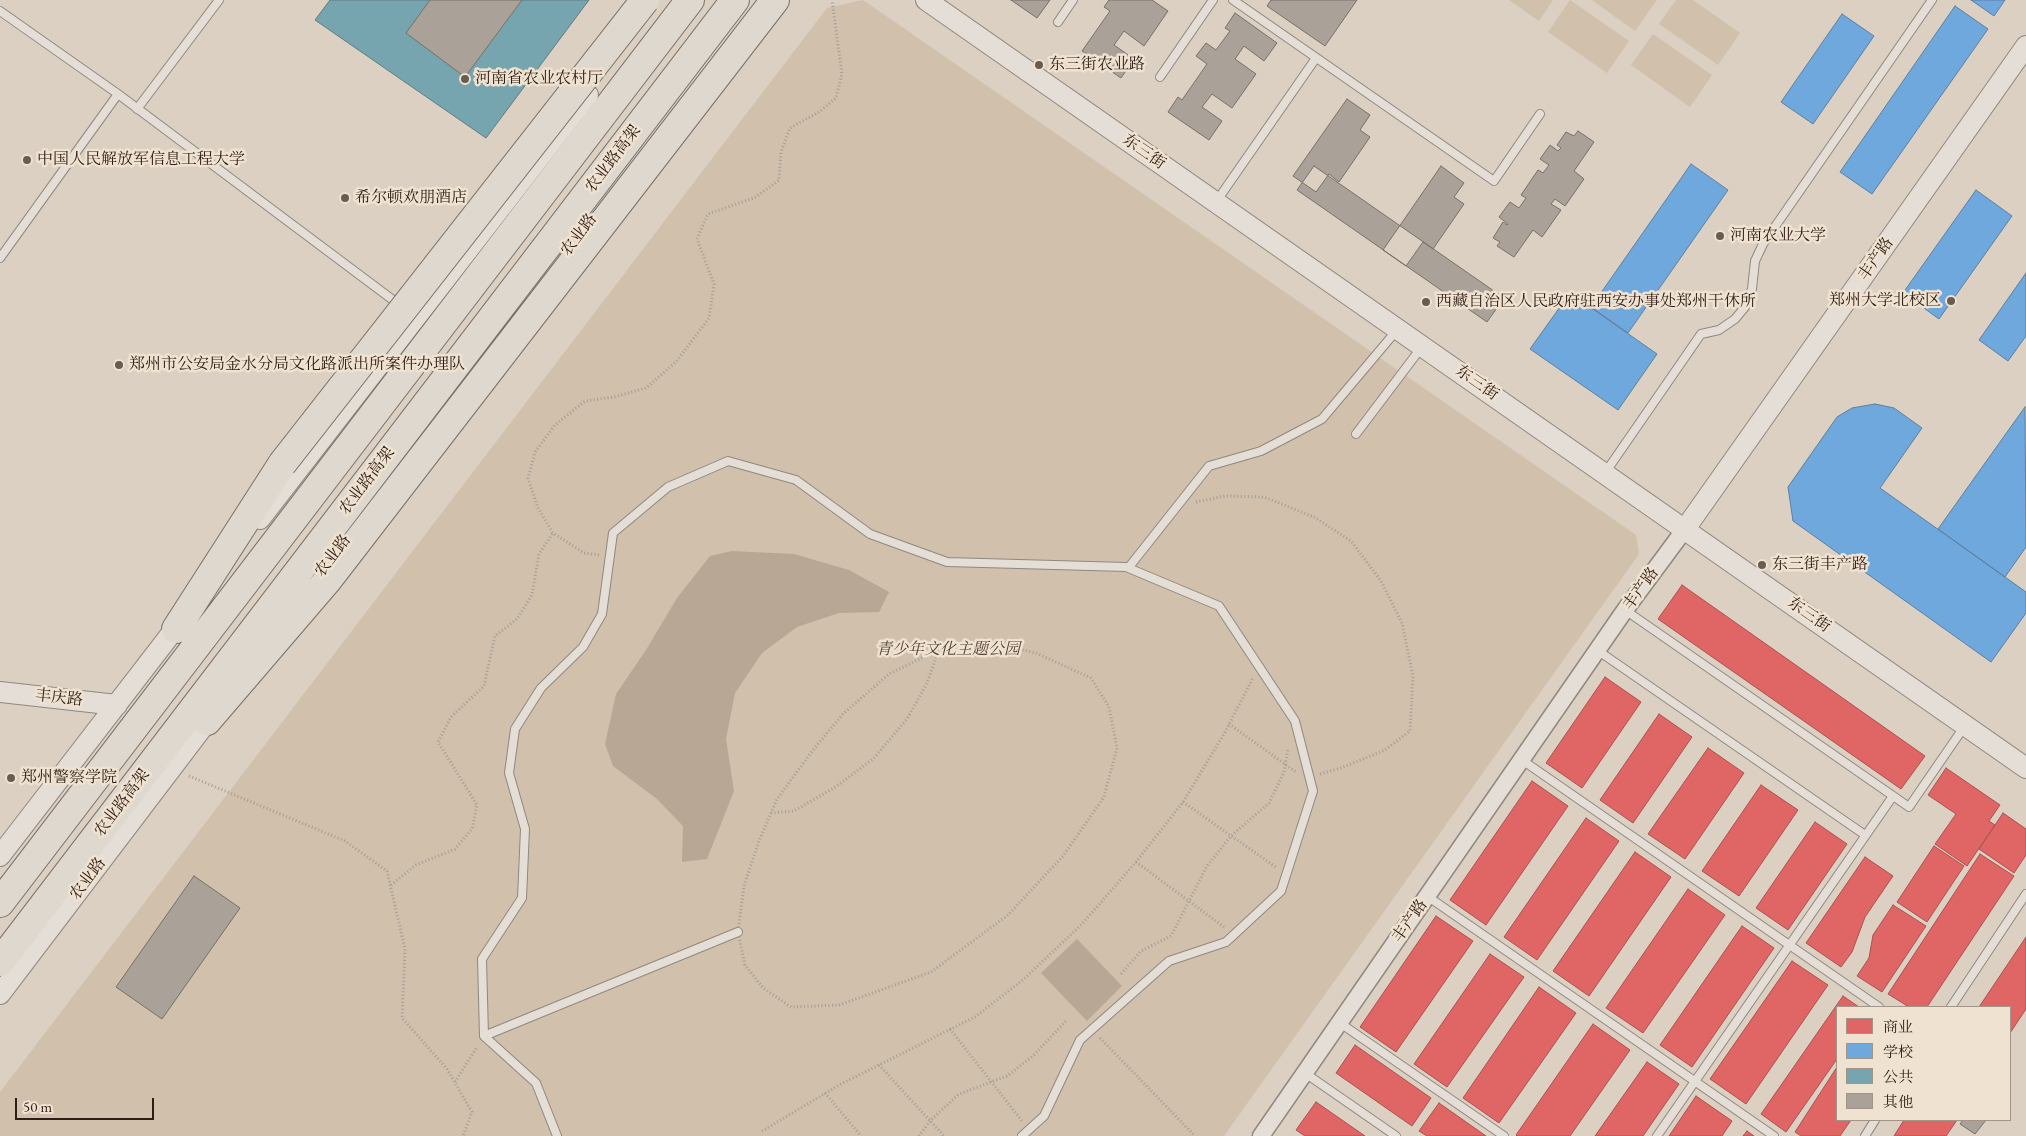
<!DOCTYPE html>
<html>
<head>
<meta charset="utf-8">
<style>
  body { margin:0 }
  #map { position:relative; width:2026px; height:1136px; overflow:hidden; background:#dbd0c1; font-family:"EB Garamond","Noto Serif SC",serif }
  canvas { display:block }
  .legend { position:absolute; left:1836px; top:1006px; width:175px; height:115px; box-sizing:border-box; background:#efe2d0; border:1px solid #a29486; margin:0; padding:6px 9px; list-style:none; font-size:15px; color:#2f1e17 }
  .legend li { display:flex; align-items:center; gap:10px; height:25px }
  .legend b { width:25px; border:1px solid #a29486 }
  .scale { position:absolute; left:15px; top:1098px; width:139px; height:22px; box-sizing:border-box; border:2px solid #2f1e17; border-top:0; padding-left:6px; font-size:15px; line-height:18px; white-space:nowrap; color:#2f1e17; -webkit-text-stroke:4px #efe2d0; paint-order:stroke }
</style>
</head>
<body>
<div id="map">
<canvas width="2026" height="1136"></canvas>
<ul class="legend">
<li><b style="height:14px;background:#e06666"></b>商业</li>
<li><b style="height:14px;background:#6fa8dc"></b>学校</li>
<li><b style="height:14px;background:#76a5af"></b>公共</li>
<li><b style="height:14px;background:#aaa298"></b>其他</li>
</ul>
<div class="scale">50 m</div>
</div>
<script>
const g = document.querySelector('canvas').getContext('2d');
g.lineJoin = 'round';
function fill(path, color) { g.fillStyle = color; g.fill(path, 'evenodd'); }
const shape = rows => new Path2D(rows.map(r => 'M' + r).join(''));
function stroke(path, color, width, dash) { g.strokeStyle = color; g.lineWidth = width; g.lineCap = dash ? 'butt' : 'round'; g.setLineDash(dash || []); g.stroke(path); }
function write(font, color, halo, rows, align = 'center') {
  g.font = font + ' "EB Garamond","Noto Serif SC",serif'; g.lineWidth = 5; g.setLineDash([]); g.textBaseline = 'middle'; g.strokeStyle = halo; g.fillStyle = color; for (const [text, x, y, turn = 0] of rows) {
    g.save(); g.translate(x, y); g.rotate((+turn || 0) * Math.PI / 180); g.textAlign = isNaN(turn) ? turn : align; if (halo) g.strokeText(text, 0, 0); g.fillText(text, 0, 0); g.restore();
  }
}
fill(shape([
  [863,0,1636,535,1639,554,1224,1136,0,1136,0,1092,827,8],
  [1509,0,1553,0,1539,21],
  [1570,0,1629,41,1607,73,1548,32],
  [1592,0,1657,0,1635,31],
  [1676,0,1693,0,1740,33,1718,65,1659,24],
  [1653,34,1712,75,1690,107,1631,65]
]), '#d0c0ac');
fill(shape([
  [732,551,794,554,849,570,889,592,879,612,839,613,797,627,762,653,735,693,726,739,734,791,707,859,682,862,683,826,657,799,613,766,605,744,616,694,646,650,677,598,710,556],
  [1077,939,1122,986,1087,1021,1041,973]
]), '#b7a794');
const shops = shape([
  [1682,585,1925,756,1901,789,1658,619,1682,585],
  [1605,677,1641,702,1582,788,1546,763,1605,677],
  [1659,714,1692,737,1633,823,1600,800,1659,714],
  [1708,748,1744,773,1685,859,1648,834,1708,748],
  [1946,768,2000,805,1989,821,1995,825,1967,866,1935,844,1956,814,1928,795,1946,768],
  [1532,781,1568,806,1486,925,1450,900,1532,781],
  [1761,785,1798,810,1739,896,1702,871,1761,785],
  [2003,813,2026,829,2026,855,2014,873,1979,849,2003,813],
  [1586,818,1619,841,1537,960,1504,937,1586,818],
  [1815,822,1847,844,1788,930,1756,908,1815,822],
  [1934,846,1964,866,1927,922,1897,902,1934,846],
  [1635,852,1671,877,1589,996,1553,971,1635,852],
  [1980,854,2014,876,1927,1007,1909,1007,1888,994,1980,854],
  [1865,857,1893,876,1865,917,1852,952,1841,967,1806,943,1865,857],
  [1688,889,1725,915,1643,1033,1606,1008,1688,889],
  [1893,905,1926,926,1882,992,1857,976,1869,958,1873,935,1893,905],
  [1436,916,1473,941,1396,1052,1360,1027,1436,916],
  [1742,926,1774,948,1692,1067,1660,1045,1742,926],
  [2026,937,2026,1009,2010,1033,2010,1007,1979,1007,2026,937],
  [1490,954,1524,977,1447,1087,1414,1064,1490,954],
  [1792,961,1828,985,1746,1104,1710,1079,1792,961],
  [1539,987,1576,1013,1499,1123,1463,1098,1539,987],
  [1843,996,1859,1007,1837,1007,1837,1059,1786,1132,1761,1114,1843,996],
  [1593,1024,1630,1050,1570,1136,1517,1136,1516,1135,1593,1024],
  [1355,1045,1431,1098,1412,1126,1336,1073,1355,1045],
  [1647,1062,1679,1084,1643,1136,1595,1136,1647,1062],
  [1837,1067,1837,1120,1851,1120,1840,1136,1801,1136,1795,1132,1837,1067],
  [1696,1096,1732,1121,1722,1136,1669,1136,1696,1096],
  [1316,1102,1365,1136,1305,1136,1296,1130,1316,1102],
  [1439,1103,1486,1136,1427,1136,1419,1131,1439,1103],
  [1904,1120,1957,1120,1946,1136,1894,1136,1904,1120],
  [1747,1131,1754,1136,1743,1136,1747,1131]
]);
fill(shops, '#e06666');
stroke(shops, '#ab504e', 1);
const schools = shape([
  [1971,0,2005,0,1994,16,1971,0],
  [1955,6,1988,29,1872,194,1840,172,1955,6],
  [1842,14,1874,36,1813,124,1781,102,1842,14],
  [1691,164,1728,190,1628,333,1591,307,1691,164],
  [1976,190,2012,216,1939,319,1903,293,1976,190],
  [2026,273,2026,336,2008,361,1979,340,2026,273],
  [1570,293,1657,354,1618,410,1530,349,1570,293],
  [1875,404,1894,408,1922,428,1880,488,2026,592,2026,613,1991,662,1793,521,1788,487,1837,417,1852,408,1875,404],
  [2025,407,2026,547,2005,577,1938,529,2025,407]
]);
fill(schools, '#6fa8dc');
stroke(schools, '#5c7fa1', 1);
const public = shape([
  [330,0,589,0,486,138,315,20,330,0]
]);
fill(public, '#76a5af');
stroke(public, '#617c81', 1);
const building = shape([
  [430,0,522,0,465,77,406,33,430,0],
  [1011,0,1050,0,1037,18,1011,0],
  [1109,0,1152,0,1168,11,1144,46,1124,31,1114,45,1134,59,1121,78,1082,51,1110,11,1104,7,1109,0],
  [1271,0,1357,0,1325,46,1267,6,1271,0],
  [1235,13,1277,43,1264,61,1244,46,1235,59,1256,74,1232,108,1212,94,1202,107,1222,121,1209,140,1168,112,1178,97,1182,100,1207,64,1196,56,1206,43,1216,50,1230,31,1225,28,1235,13],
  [1347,99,1370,115,1360,130,1370,137,1339,182,1329,174,1316,192,1293,176,1347,99],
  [1578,131,1594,142,1574,171,1584,179,1565,206,1555,199,1551,204,1561,210,1542,237,1533,230,1514,257,1497,246,1500,242,1493,238,1503,222,1507,225,1508,224,1499,217,1510,202,1519,208,1526,198,1521,195,1538,170,1543,173,1549,165,1540,159,1550,145,1558,151,1561,148,1557,145,1566,132,1574,136,1578,131],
  [1314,166,1504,298,1487,322,1297,190,1314,166],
  [1441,166,1464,183,1454,197,1464,204,1433,249,1423,242,1406,266,1383,250,1441,166],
  [194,876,240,908,162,1019,116,987,194,876],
  [1963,1120,1986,1120,1975,1134,1960,1124,1963,1120]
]);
fill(building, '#aaa298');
stroke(building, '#787068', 1);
const service = shape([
  [1233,0,1494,181,1540,114],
  [0,11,118,94,401,306],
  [1058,22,1073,0],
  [1160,77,1213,0],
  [137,109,219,0],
  [1216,202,1316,58],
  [0,258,118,94],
  [1356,434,1421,348],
  [1605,473,1701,334,1719,330,1735,319,1745,307,1752,289,1755,261,1763,244,1932,0],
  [1129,567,1209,466,1261,451,1322,419,1397,330],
  [1625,610,1909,807,1964,727],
  [1597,650,1865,835],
  [1522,760,1879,1007],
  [1427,896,1774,1136],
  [1951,1007,2026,894],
  [1340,1023,1504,1136],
  [484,1036,738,932],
  [1305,1073,1396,1136],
  [557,1136,536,1083,484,1036,482,959,522,898,525,829,509,773,515,729,541,688,583,647,602,614,613,533,668,487,728,461,796,480,870,534,947,562,1126,567,1219,606,1295,721,1313,791,1281,891,1226,942,1169,961,1080,1040,1044,1116,1022,1136],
  [1657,1136,1893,796],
  [1865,1136,1875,1120]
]);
const minor = shape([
  [1261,1136,1625,610,1685,529]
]);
const tertiary = shape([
  [926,0,2026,768],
  [260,519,588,95],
  [1685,529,2026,46],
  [0,692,117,705],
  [0,856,184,617],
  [0,994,215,711]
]);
const trunk = shape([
  [176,629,282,464],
  [207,721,327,581,775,0],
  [0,903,690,0],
  [0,962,735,0]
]);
stroke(service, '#90887f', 10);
stroke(minor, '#90887f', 19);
stroke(tertiary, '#90887f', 22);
stroke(trunk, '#787068', 30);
stroke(shape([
  [1196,502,1225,496,1264,497,1314,517,1351,541,1381,581,1402,623,1413,676,1410,731,1385,750,1341,768,1320,774],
  [599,555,584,553,553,533,538,508,528,478,535,452,555,425,585,401,614,397,646,388,676,362,709,318,714,284,697,239,708,214,756,197,779,180,781,152,790,128,819,112,836,98,842,74,832,0],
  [985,641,1036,653,1091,678,1109,707,1117,748,1104,797,1063,856,1008,915,931,972,839,1005,791,1007,763,988,745,965,738,932,744,886,759,841,777,799,813,750,843,714,889,674,934,652,985,641],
  [1229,724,1296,772],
  [189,776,345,841,387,871,405,949,402,1018,447,1069,472,1112,463,1136],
  [1183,802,1277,868],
  [771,813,794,811,837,786,874,758,907,719,927,683,938,652],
  [1136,862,1224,927],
  [391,885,416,865,455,849,472,829,477,805,438,742,451,717,484,686,495,636,517,619,532,595,539,554,553,533],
  [1121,974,1141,951,1171,936,1207,866,1231,836,1269,803,1284,772,1288,748],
  [950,1029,1022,1121],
  [1100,1038,1195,1136],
  [879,1065,944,1136],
  [455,1082,477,1047],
  [825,1093,861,1136],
  [762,1131,841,1084,975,1017,1024,979,1082,924,1136,862,1183,802,1224,734,1253,678],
  [919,1136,930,1121,959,1094,1007,1076,1033,1056,1067,1020]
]), '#a39d96', 3, [1, 2.5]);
stroke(service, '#e4ded6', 8);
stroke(minor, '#e4ded6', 16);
stroke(tertiary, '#e4ded6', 20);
stroke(trunk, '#ded8cf', 28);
const trunkBridge = shape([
  [282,464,645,0]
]);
stroke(trunkBridge, '#787068', 30, []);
stroke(trunkBridge, '#ded8cf', 28);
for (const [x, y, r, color] of [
  [1039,65,5,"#6b5c52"],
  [465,79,5,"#6b5c52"],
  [27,160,5,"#6b5c52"],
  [345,198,5,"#6b5c52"],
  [1720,236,5,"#6b5c52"],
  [1951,301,5,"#6b5c52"],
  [1426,302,5,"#6b5c52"],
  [119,365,5,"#6b5c52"],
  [1762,565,5,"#6b5c52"],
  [11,778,5,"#6b5c52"]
]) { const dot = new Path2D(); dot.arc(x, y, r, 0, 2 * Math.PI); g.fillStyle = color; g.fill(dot); stroke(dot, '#efe2d0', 2); }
write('16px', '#2f1e17', '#efe2d0', [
  ["东三街农业路",1049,65],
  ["河南省农业农村厅",475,79],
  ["中国人民解放军信息工程大学",37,160],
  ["希尔顿欢朋酒店",355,198],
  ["河南农业大学",1730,236],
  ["郑州大学北校区",1941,301,"right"],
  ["西藏自治区人民政府驻西安办事处郑州干休所",1436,302],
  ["郑州市公安局金水分局文化路派出所案件办理队",129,365],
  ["东三街丰产路",1772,565],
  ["郑州警察学院",21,778]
], 'left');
write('16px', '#2f1e17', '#efe2d0', [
  ["东三街",1144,152,35],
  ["农业路高架",613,159,-53],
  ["农业路",579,235,-53],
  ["丰产路",1876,259,-55],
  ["东三街",1477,383,35],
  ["农业路高架",367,481,-53],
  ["农业路",333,556,-53],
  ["丰产路",1641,589,-54],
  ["东三街",1809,615,35],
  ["丰庆路",59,698,6],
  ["农业路高架",122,803,-53],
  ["农业路",88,879,-53],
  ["丰产路",1410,921,-55]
]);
write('italic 16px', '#554338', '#efe2d0', [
  ["青少年文化主题公园",948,650]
]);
</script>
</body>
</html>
